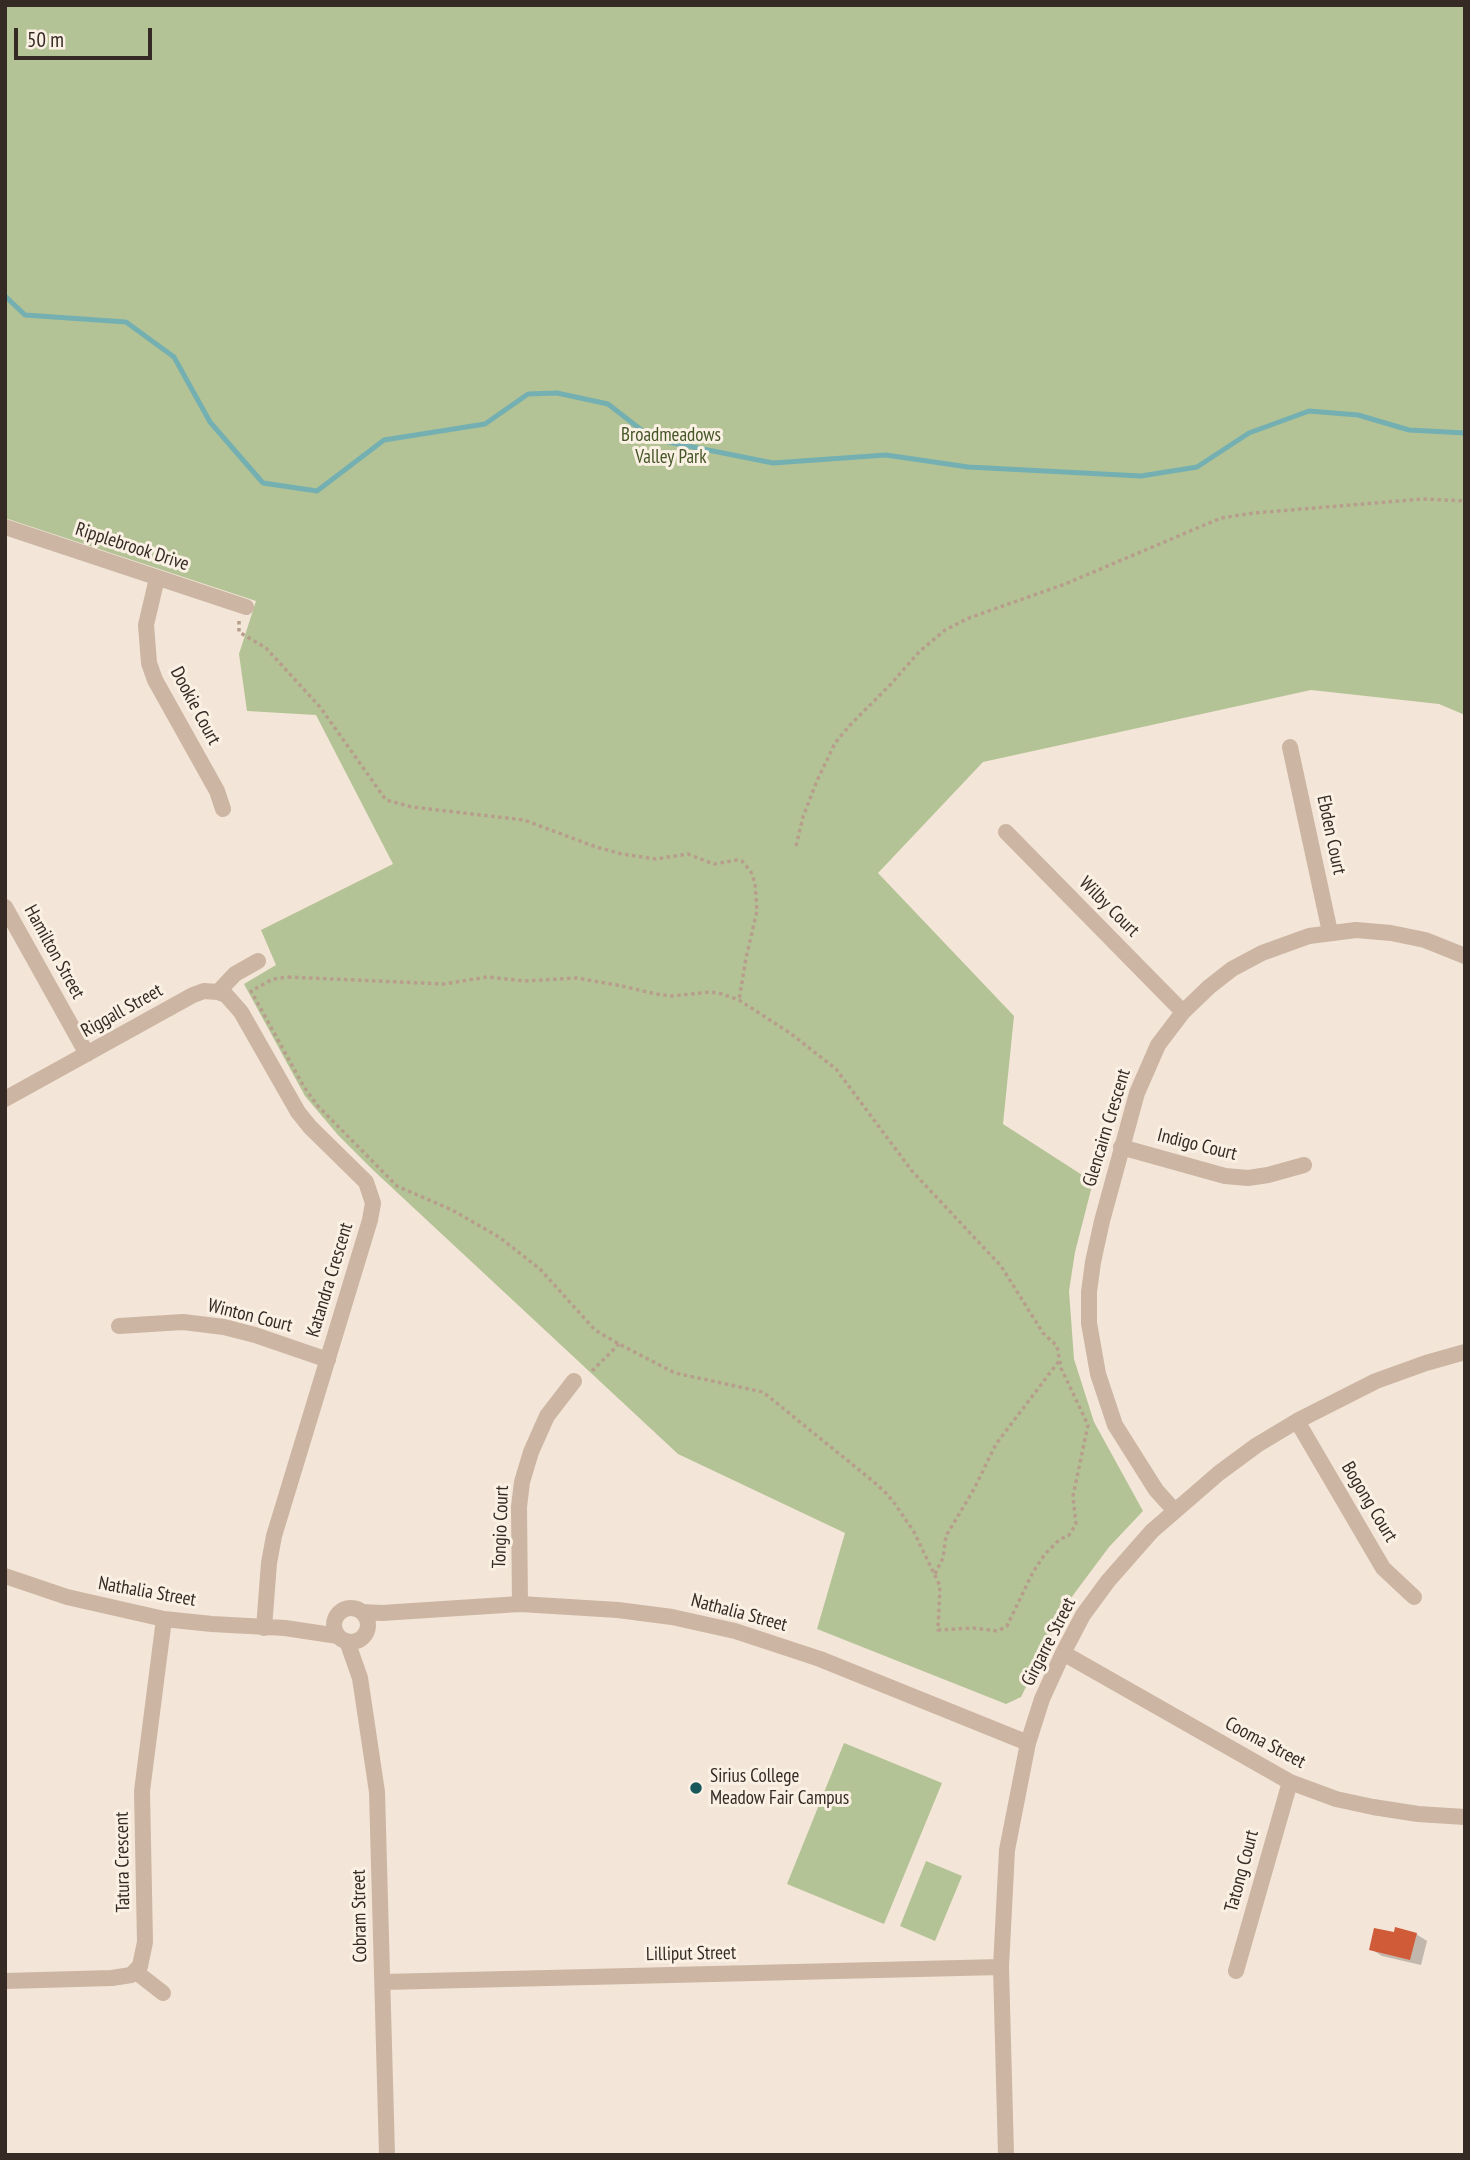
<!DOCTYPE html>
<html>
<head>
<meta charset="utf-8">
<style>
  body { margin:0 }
  #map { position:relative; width:1470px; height:2160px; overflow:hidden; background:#f3e5d7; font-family:"PT Sans Narrow",sans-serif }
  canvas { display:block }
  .frame { position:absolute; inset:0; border:7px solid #362a25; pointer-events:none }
  .scale { position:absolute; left:14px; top:28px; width:138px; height:32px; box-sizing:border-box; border:4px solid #362a25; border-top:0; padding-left:9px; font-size:21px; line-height:24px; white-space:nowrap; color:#362a25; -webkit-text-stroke:5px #faf0e3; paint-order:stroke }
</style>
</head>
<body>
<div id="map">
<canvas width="1470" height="2160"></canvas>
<div class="frame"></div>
<div class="scale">50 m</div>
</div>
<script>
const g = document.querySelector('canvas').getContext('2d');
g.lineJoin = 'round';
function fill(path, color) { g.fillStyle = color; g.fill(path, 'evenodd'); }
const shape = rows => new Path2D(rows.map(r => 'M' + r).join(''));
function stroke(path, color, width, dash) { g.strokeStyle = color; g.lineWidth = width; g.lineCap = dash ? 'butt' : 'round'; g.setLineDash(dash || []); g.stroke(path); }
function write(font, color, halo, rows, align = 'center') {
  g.font = font + ' "PT Sans Narrow",sans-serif'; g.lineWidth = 6; g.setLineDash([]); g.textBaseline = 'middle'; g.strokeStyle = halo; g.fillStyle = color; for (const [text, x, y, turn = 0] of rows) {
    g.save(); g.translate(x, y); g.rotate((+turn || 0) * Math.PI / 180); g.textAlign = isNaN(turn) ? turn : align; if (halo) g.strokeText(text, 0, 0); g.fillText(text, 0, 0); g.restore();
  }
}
fill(shape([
  [5,5,1465,5,1465,715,1439,704,1311,690,983,762,878,873,1014,1016,1003,1124,1093,1182,1075,1252,1069,1291,1074,1359,1094,1422,1143,1511,1109,1547,1068,1602,1021,1697,1006,1704,817,1629,845,1533,678,1454,373,1170,338,1135,305,1096,244,984,276,965,261,930,393,864,316,715,247,711,239,654,256,601,5,518],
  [844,1743,942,1783,884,1924,787,1884],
  [926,1861,962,1876,935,1941,900,1926]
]), '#b4c396');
fill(shape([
  [1395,1934,1416,1934,1427,1941,1421,1965,1382,1956,1371,1949]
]), '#0003');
stroke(shape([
  [5,296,25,315,126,322,174,357,210,422,263,483,317,491,384,440,485,424,528,394,557,393,608,404,653,439,773,463,886,455,968,467,1141,476,1197,467,1249,433,1309,411,1358,415,1409,430,1465,433]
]), '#74b0b2', 5);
fill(shape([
  [1395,1927,1417,1933,1410,1960,1369,1950,1374,1928,1394,1932]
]), '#d05b38');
stroke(shape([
  [239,621,239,632,266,648,320,707,386,800,412,807,524,820,596,847,622,854,656,859,688,854,714,864,737,860,742,861,751,872,755,883,757,911,746,958,739,1000],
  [796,846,803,817,816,783,835,743,851,724,890,685,919,652,945,630,969,618,1065,584,1221,518,1254,513,1423,499,1465,501],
  [288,977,444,984,487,977,524,981,577,978,622,986,656,994,672,996,711,992,722,994,739,1000,790,1033,836,1069,912,1171,1001,1266,1043,1333,1057,1346,1061,1368,1088,1425,1073,1496,1076,1524,1069,1535,1059,1540,1045,1554,1033,1572,1007,1626,998,1631,973,1628,938,1630,940,1586,914,1532,895,1504,887,1494,874,1482,763,1392,675,1373,619,1344,595,1330,540,1269,499,1237,452,1210,397,1186,317,1105,304,1087,251,991,273,979,288,977],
  [592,1371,619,1344],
  [935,1574,943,1558,946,1536,974,1489,996,1444,1059,1361]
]), '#b79e8c', 3.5, [3.5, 3.5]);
stroke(shape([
  [5,527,246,607],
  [157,578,146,625,149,663,155,680,217,791,223,809],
  [1290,747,1330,932],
  [1006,832,1183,1012],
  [5,907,87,1054],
  [218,992,226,995,241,1012,298,1112,310,1127,366,1182,373,1203,370,1220,274,1536,269,1563,264,1628],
  [5,1099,193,995,204,991,218,992,235,974,258,961],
  [1121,1147,1225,1176,1248,1178,1268,1175,1304,1165],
  [119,1326,183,1322,224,1327,255,1335,328,1360],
  [1297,1421,1383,1568,1414,1597],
  [1174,1510,1156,1490,1115,1425,1098,1374,1089,1323,1089,1292,1093,1262,1102,1221,1137,1093,1158,1045,1183,1012,1209,987,1232,969,1262,953,1309,936,1356,930,1391,933,1425,940,1465,956],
  [5,1576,67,1597,164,1619,212,1624,285,1628,338,1636],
  [520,1604,519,1507,522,1482,531,1452,547,1416,574,1381],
  '334 1625a17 17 0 1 1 34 0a17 17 0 1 1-34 0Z',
  [362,1612,382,1613,520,1604,618,1610,672,1617,735,1631,820,1659,1028,1743],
  [347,1641,360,1678,377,1792,387,2155],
  [1063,1653,1290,1782,1336,1799,1373,1807,1418,1814,1465,1817],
  [1236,1971,1290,1782],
  [136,1972,163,1993],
  [5,1981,112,1978,131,1975,140,1966,145,1942,142,1791,164,1619],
  [383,1982,1001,1967],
  [1006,2155,1001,1967,1007,1850,1028,1743,1042,1699,1063,1653,1083,1615,1108,1581,1152,1531,1219,1473,1257,1445,1297,1421,1376,1381,1426,1363,1465,1352]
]), '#ccb5a2', 16);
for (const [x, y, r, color] of [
  [696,1788,7,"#18575a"]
]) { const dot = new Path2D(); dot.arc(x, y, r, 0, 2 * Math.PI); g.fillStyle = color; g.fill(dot); stroke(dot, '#faf0e3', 2.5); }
write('19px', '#455627', '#faf0e3', [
  ["Broadmeadows",671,436],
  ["Valley Park",671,458]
]);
write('19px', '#362a25', '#faf0e3', [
  ["Ripplebrook Drive",132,547,18],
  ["Dookie Court",195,706,62],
  ["Ebden Court",1331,835,78],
  ["Wilby Court",1109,907,45],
  ["Hamilton Street",54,952,61],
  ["Riggall Street",122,1011,-29],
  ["Glencairn Crescent",1107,1128,-73],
  ["Indigo Court",1197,1145,14],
  ["Katandra Crescent",330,1280,-73],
  ["Winton Court",250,1316,14],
  ["Bogong Court",1369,1502,59],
  ["Tongio Court",501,1527,-88],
  ["Nathalia Street",147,1592,10],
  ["Nathalia Street",739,1613,15],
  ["Girgarre Street",1049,1642,-63],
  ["Cooma Street",1265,1743,28],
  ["Tatura Crescent",123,1862,-91],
  ["Tatong Court",1242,1871,-75],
  ["Cobram Street",360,1916,-91],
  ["Lilliput Street",691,1954,-1]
]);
write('19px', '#362a25', '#faf0e3', [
  ["Sirius College",710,1777],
  ["Meadow Fair Campus",710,1799]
], 'left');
</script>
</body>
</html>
